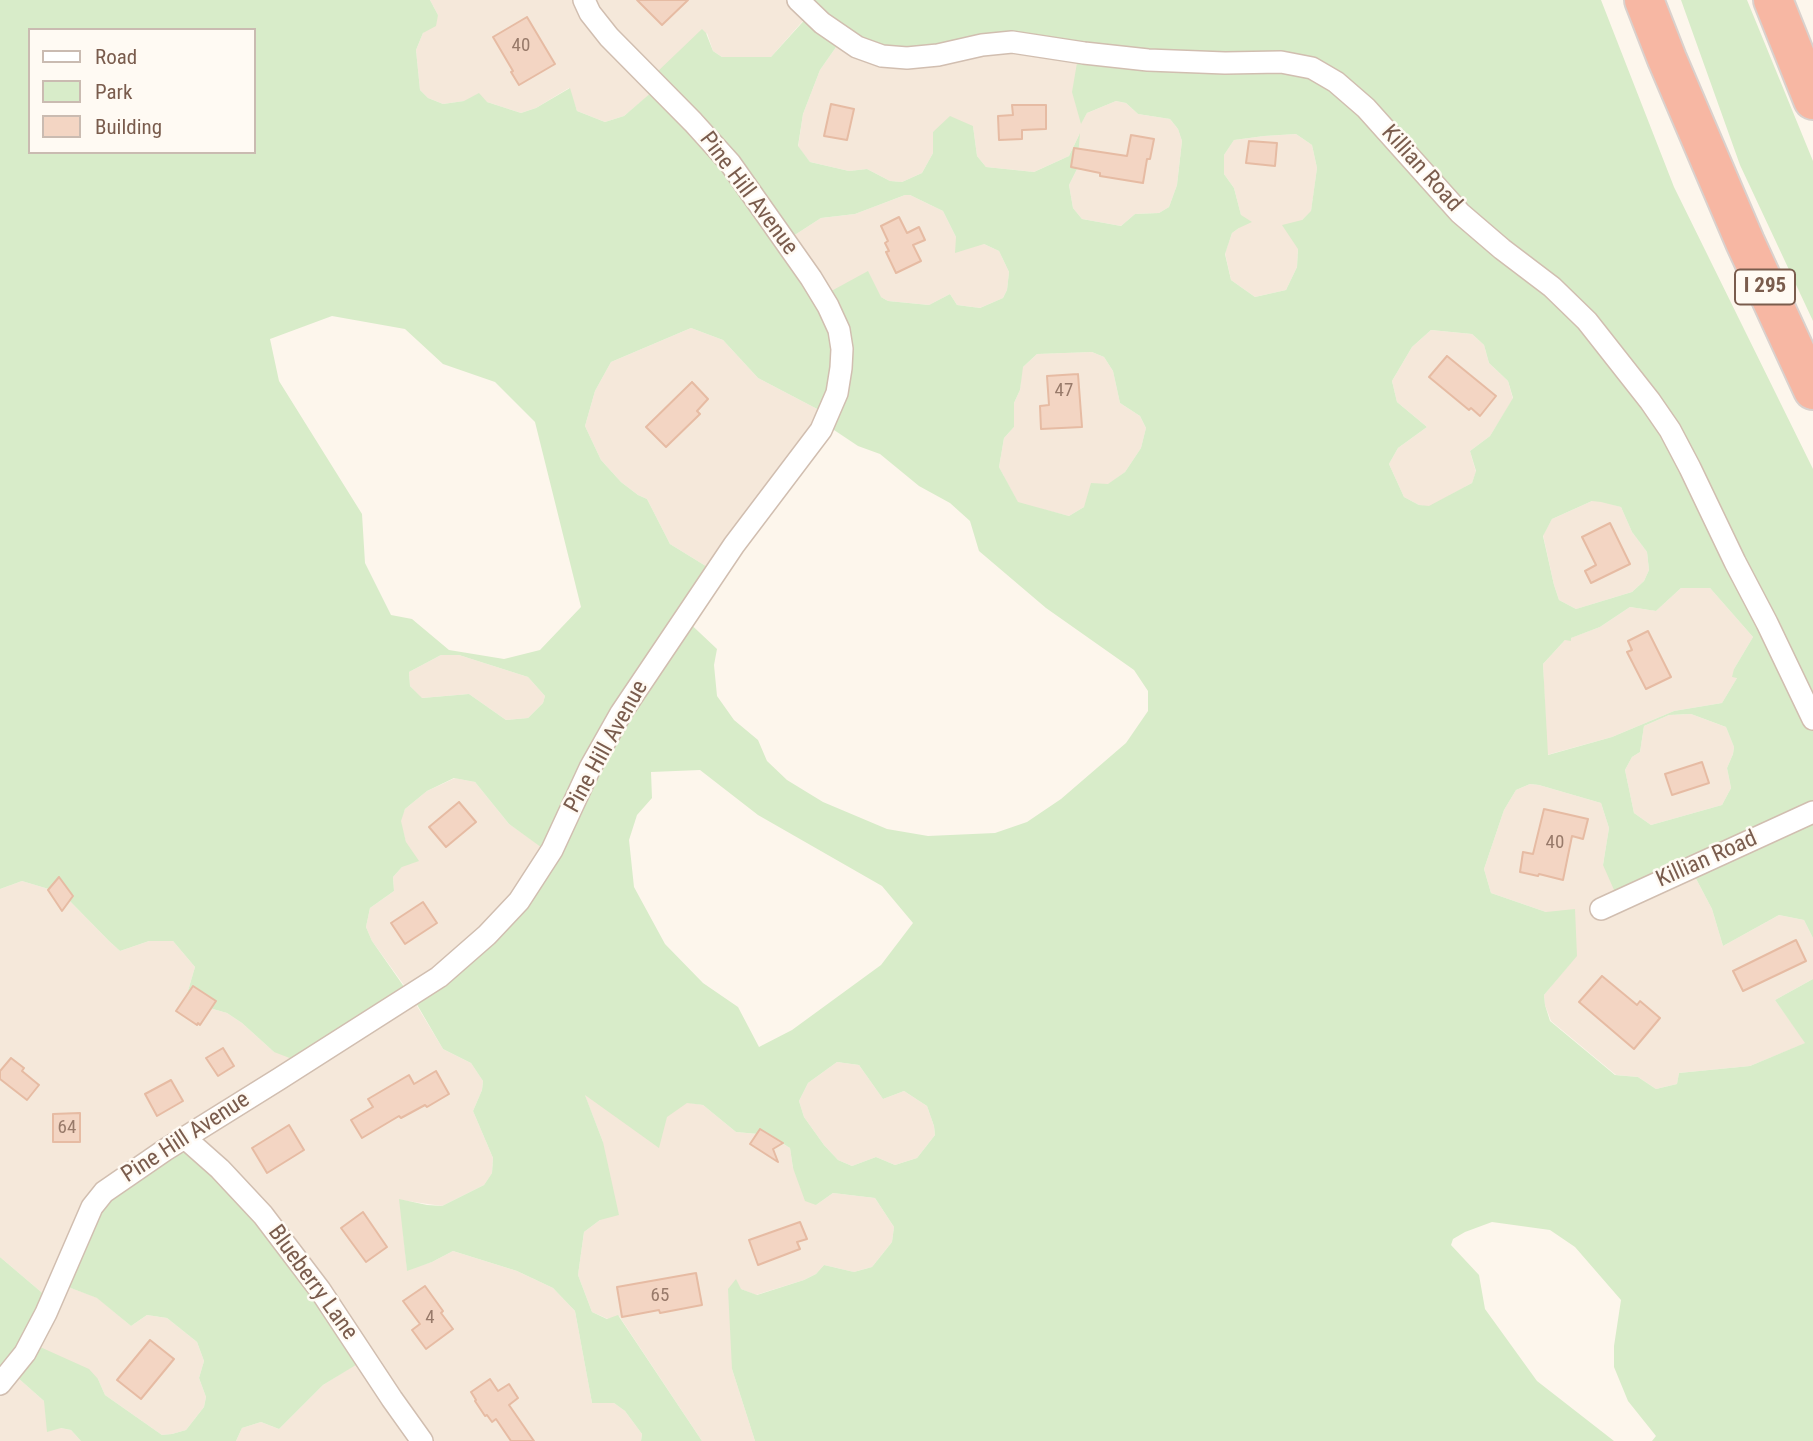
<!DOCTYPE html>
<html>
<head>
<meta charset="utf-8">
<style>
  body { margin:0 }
  #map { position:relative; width:1813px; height:1441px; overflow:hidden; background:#fdf6ec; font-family:"Roboto Condensed",sans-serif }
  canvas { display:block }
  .legend { position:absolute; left:28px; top:28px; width:228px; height:126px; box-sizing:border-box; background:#fffaf3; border:2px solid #cabbb1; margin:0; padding:9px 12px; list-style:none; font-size:21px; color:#7a5c4d }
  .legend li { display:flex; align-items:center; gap:14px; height:35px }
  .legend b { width:35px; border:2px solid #cabbb1 }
</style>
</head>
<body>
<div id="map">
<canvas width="1813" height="1441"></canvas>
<ul class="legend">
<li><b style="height:9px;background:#fff"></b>Road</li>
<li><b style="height:19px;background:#d8ecc9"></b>Park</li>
<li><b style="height:19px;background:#f3d5c3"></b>Building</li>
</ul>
</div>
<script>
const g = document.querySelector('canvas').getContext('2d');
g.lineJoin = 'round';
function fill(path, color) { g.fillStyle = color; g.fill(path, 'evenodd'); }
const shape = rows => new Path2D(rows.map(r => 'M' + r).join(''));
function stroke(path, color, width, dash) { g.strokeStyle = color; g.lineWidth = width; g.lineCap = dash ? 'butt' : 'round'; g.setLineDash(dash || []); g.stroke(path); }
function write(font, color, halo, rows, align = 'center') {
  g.font = font + ' "Roboto Condensed",sans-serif'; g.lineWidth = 5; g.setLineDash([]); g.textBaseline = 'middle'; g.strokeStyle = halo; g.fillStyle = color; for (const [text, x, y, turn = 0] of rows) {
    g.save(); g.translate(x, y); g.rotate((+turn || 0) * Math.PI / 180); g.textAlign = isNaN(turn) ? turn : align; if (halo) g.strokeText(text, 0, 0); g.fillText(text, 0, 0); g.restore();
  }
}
fill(shape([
  [430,0,793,0,809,14,771,57,722,57,713,51,707,33,661,85,624,116,605,122,577,111,569,88,536,108,521,113,487,102,464,101,443,104,428,98,420,90,416,50,423,33,438,15],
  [841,40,1003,45,1078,57,1081,123,1087,113,1116,101,1126,103,1138,114,1170,119,1178,129,1182,141,1177,185,1169,207,1159,213,1135,214,1121,226,1082,219,1073,208,1069,185,1077,169,1079,135,1069,156,1034,172,986,167,977,156,973,126,933,132,933,153,922,173,902,182,890,181,867,169,849,171,810,162,798,147,803,114,820,70],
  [1296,134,1312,145,1317,168,1311,212,1302,220,1298,249,1297,267,1286,290,1255,297,1231,280,1225,253,1232,233,1239,228,1241,215,1234,188,1224,174,1224,155,1234,140,1264,136],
  [905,195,910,195,943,211,956,237,984,244,999,251,1009,272,1007,290,1003,298,980,308,957,305,950,294,929,305,888,301,881,297,825,295,787,240,821,218,855,214],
  [691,328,723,340,758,378,821,411,819,421,709,568,670,544,647,499,638,495,621,482,601,460,585,426,595,391,611,362],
  [1431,330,1472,334,1484,345,1489,363,1508,381,1513,399,1490,436,1470,451,1476,472,1472,483,1429,507,1419,505,1404,497,1389,464,1398,448,1427,427,1397,402,1392,381,1412,347],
  [1092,352,1104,357,1113,371,1120,403,1140,416,1146,428,1141,448,1125,472,1108,485,1084,507,1069,516,1018,503,999,467,1004,438,1014,427,1014,403,1020,390,1022,368,1037,354],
  [1592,501,1601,501,1621,507,1632,532,1647,552,1649,570,1644,581,1632,592,1576,609,1559,600,1554,585,1543,535,1552,519],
  [1681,588,1710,588,1753,637,1734,669,1737,678,1722,703,1674,711,1612,737,1547,755,1543,664,1565,640,1600,627,1630,607,1656,611],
  [441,655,459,655,528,677,545,696,543,703,528,718,506,720,469,694,421,698,410,686,409,672],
  [1691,714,1726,727,1734,747,1733,754,1727,768,1731,788,1722,805,1651,825,1634,813,1625,770,1632,757,1640,752,1644,726,1669,715],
  [455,778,475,782,509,824,545,849,478,938,408,991,443,1049,471,1063,483,1081,482,1090,473,1111,493,1158,492,1173,484,1185,442,1206,400,1200,407,1270,432,1262,453,1251,517,1271,553,1288,575,1311,592,1403,614,1403,625,1411,642,1434,641,1441,236,1441,242,1428,261,1422,279,1429,323,1385,364,1359,55,1282,98,1298,131,1326,147,1315,167,1318,197,1342,204,1361,199,1378,206,1397,204,1407,186,1430,172,1434,162,1435,105,1395,98,1379,29,1341,47,1297,0,1257,0,889,22,881,62,893,109,941,120,951,149,941,173,941,195,967,185,1001,227,1013,242,1023,274,1052,406,988,372,941,366,927,370,908,394,891,393,877,402,867,406,842,400,821,405,809,427,791],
  [1530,784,1539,785,1601,803,1609,828,1603,865,1692,871,1712,909,1723,946,1779,915,1804,920,1813,938,1813,979,1775,1000,1806,1043,1750,1066,1679,1073,1677,1084,1656,1089,1638,1077,1616,1075,1551,1021,1545,1005,1544,995,1576,956,1546,912,1491,893,1484,869,1504,810,1516,790],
  [837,1062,859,1065,883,1099,904,1091,927,1106,934,1126,935,1135,917,1158,895,1165,876,1157,852,1166,838,1160,824,1145,804,1117,799,1101,808,1083],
  [579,1080,659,1098,703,1105,736,1132,769,1135,790,1148,793,1168,816,1205,833,1193,875,1198,894,1227,892,1242,872,1267,854,1272,824,1265,816,1274,804,1280,756,1295,741,1289,732,1369,755,1441,702,1441,619,1316,608,1319,592,1312,578,1275,584,1232,600,1220,603,1142],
  [9,1370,44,1401,61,1428,71,1430,81,1441,0,1441,0,1377]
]), '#f5e8da');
fill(shape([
  [0,0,430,0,438,15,436,26,423,33,416,50,420,90,428,98,443,104,464,101,479,93,487,102,521,113,536,108,570,88,577,111,605,122,624,116,660,85,655,74,702,29,706,33,713,51,722,57,771,57,809,15,793,0,1601,0,1674,187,1813,469,1813,938,1804,920,1779,915,1723,946,1712,909,1692,871,1618,899,1603,865,1609,828,1601,803,1539,785,1530,784,1516,790,1504,810,1484,869,1491,893,1546,912,1575,909,1577,956,1544,995,1545,1005,1550,1021,1615,1075,1638,1077,1656,1089,1677,1084,1679,1073,1750,1066,1805,1043,1775,1000,1813,979,1813,1441,1652,1441,1656,1436,1628,1401,1614,1367,1614,1346,1621,1300,1575,1247,1550,1230,1492,1222,1465,1232,1453,1239,1451,1245,1479,1275,1485,1309,1537,1381,1614,1441,755,1441,732,1369,728,1289,736,1279,741,1289,757,1295,804,1280,816,1274,824,1265,854,1272,872,1267,892,1242,894,1227,875,1198,833,1193,816,1205,805,1201,793,1168,790,1148,769,1135,736,1132,703,1105,687,1103,667,1117,659,1148,585,1095,603,1142,619,1215,600,1220,584,1232,578,1275,592,1312,607,1319,618,1315,702,1441,641,1441,642,1434,625,1411,614,1403,592,1403,575,1311,553,1288,517,1271,453,1251,432,1262,407,1271,399,1199,427,1205,442,1206,484,1185,492,1173,493,1158,473,1111,482,1090,483,1081,471,1063,443,1049,409,991,478,938,545,850,509,824,475,782,454,778,427,791,405,809,401,821,406,842,419,861,402,867,393,877,394,891,370,908,366,927,372,941,407,991,300,1062,274,1052,242,1023,227,1013,185,1001,195,967,173,941,149,941,120,951,109,941,62,893,22,881,0,889],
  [30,30,254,30,254,152,30,152],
  [841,40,939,57,1017,45,1078,57,1072,92,1081,124,1087,113,1116,101,1126,103,1138,114,1170,119,1178,129,1182,141,1177,185,1169,207,1159,213,1135,214,1121,226,1082,219,1073,208,1069,185,1077,169,1080,133,1069,156,1034,172,986,167,977,156,973,126,950,116,933,132,933,153,922,173,902,182,890,181,867,169,849,171,810,162,798,146,803,114,820,70],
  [1296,134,1312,145,1317,168,1311,211,1302,220,1282,225,1298,249,1297,267,1286,290,1255,297,1231,280,1225,254,1232,233,1239,228,1252,222,1241,215,1234,188,1224,174,1224,155,1234,140,1264,136],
  [905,195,910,195,943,211,956,237,955,253,984,244,999,251,1009,272,1007,290,1003,298,980,308,957,305,950,294,929,305,888,301,881,297,868,271,824,295,787,240,821,218,855,214],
  [332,316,405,329,443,364,495,382,535,422,581,607,540,650,504,659,449,650,412,619,391,615,365,563,362,514,279,381,270,339],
  [691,328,723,340,758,378,821,411,822,422,858,446,880,454,919,486,950,503,970,521,979,551,1046,608,1134,670,1148,691,1148,711,1126,743,1061,799,1027,822,995,833,928,836,887,829,823,802,787,780,767,761,758,740,734,720,717,696,714,665,717,649,682,616,709,568,670,544,647,499,638,495,621,482,601,460,585,426,595,391,611,362],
  [1431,330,1472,334,1484,345,1489,363,1508,381,1513,398,1490,436,1470,451,1476,471,1472,483,1429,506,1419,505,1404,497,1389,464,1398,448,1427,427,1397,402,1392,381,1412,347],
  [1092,352,1104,357,1113,371,1120,403,1140,416,1146,428,1141,448,1125,472,1108,484,1091,483,1084,507,1069,516,1018,502,999,467,1004,438,1014,427,1014,403,1020,390,1023,367,1037,354],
  [1592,501,1601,502,1621,507,1632,532,1647,552,1649,570,1644,581,1632,592,1576,609,1559,600,1554,585,1543,536,1552,519],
  [1681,588,1710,588,1753,637,1734,669,1732,677,1737,678,1722,703,1674,711,1612,737,1548,755,1543,664,1565,640,1571,641,1571,638,1600,627,1630,607,1656,611],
  [441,655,459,655,528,677,545,696,543,703,528,718,506,720,469,694,422,698,410,686,409,672],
  [1691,714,1726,727,1734,747,1733,754,1727,768,1731,788,1722,805,1651,825,1634,813,1625,770,1632,757,1640,752,1644,726,1669,715],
  [700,770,758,815,882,886,913,923,881,965,792,1030,759,1047,738,1007,703,983,665,944,634,887,629,840,637,815,652,798,651,772],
  [837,1062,859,1065,883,1099,904,1091,927,1106,934,1126,935,1135,917,1158,895,1165,876,1157,852,1166,838,1160,824,1145,804,1117,799,1101,808,1083],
  [1681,0,1747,0,1813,161,1813,321,1740,165],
  [179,1136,235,1188,364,1360,323,1385,279,1429,261,1422,242,1428,236,1441,81,1441,71,1430,61,1428,47,1432,44,1401,9,1370,0,1377,0,1257,47,1297,29,1342,89,1369,98,1379,105,1395,162,1435,172,1434,186,1430,204,1407,206,1397,199,1378,204,1361,197,1342,167,1318,147,1315,131,1326,97,1298,55,1282,89,1210]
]), '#d8ecc9');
const building = shape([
  [637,0,688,0,662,25,637,0],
  [527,17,555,64,519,85,511,72,513,71,493,37,527,17],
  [831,104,854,109,847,140,824,136,831,104],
  [1012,105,1046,105,1046,129,1022,130,1022,139,999,140,998,116,1013,115,1012,105],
  [1131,135,1154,139,1150,159,1147,159,1143,183,1100,176,1100,173,1071,167,1074,148,1127,156,1131,135],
  [1249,141,1277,143,1275,166,1246,163,1249,141],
  [899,217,907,233,919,227,925,240,913,245,921,261,896,273,886,252,889,251,885,243,888,241,881,226,899,217],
  [1447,356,1496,396,1480,416,1471,408,1469,410,1429,377,1447,356],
  [1078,374,1082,427,1041,429,1040,406,1049,405,1047,376,1078,374],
  [692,382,708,399,697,411,700,414,666,447,646,427,692,382],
  [1610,523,1630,564,1591,583,1585,571,1596,565,1582,537,1610,523],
  [1648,631,1671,677,1646,689,1627,652,1632,650,1628,641,1648,631],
  [1702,762,1709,783,1672,795,1665,774,1702,762],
  [459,802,476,822,446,847,429,827,459,802],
  [1544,809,1588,819,1583,839,1572,836,1563,880,1539,874,1538,876,1520,872,1523,852,1533,854,1544,809],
  [59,877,73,896,62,911,48,890,59,877],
  [423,902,437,923,405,944,391,923,423,902],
  [1796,940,1806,961,1743,991,1733,971,1796,940],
  [1602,976,1637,1005,1640,1001,1660,1018,1634,1049,1579,1002,1602,976],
  [193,986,216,1001,200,1025,198,1023,197,1025,176,1011,193,986],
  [223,1048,234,1066,218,1076,206,1058,223,1048],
  [11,1058,24,1068,22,1071,39,1085,27,1100,0,1079,0,1071,11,1058],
  [436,1071,449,1094,427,1107,425,1105,401,1118,399,1116,362,1138,351,1120,373,1107,368,1099,409,1075,414,1084,436,1071],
  [171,1080,183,1101,157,1116,145,1094,171,1080],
  [80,1113,80,1142,53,1142,53,1114,80,1113],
  [289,1125,304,1150,267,1173,252,1148,289,1125],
  [760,1129,783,1143,773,1149,778,1162,750,1144,760,1129],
  [363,1212,387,1247,366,1262,341,1228,363,1212],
  [800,1222,807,1239,797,1242,800,1249,758,1265,749,1240,800,1222],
  [696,1273,702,1305,660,1313,659,1310,622,1317,617,1287,696,1273],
  [425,1286,443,1311,441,1313,453,1329,426,1349,412,1330,420,1324,403,1301,425,1286],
  [150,1340,174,1359,141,1399,117,1380,150,1340],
  [490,1379,498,1391,509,1384,518,1398,509,1405,534,1441,511,1441,496,1419,492,1422,487,1415,485,1416,475,1401,476,1400,471,1392,490,1379]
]);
fill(building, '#f3d5c3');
stroke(building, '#e6bba3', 2);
const minor = shape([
  [798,0,822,23,857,47,882,56,907,58,938,55,982,45,1012,42,1084,53,1148,60,1225,63,1281,62,1312,68,1336,82,1366,108,1460,213,1502,249,1552,287,1587,321,1650,401,1670,430,1690,468,1735,562,1767,623,1813,719],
  [1601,909,1813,812],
  [185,1138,220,1169,263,1215,320,1290,392,1399,422,1441],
  [0,1384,25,1353,46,1313,92,1207,104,1192,165,1150,279,1079,439,977,487,935,519,901,552,850,590,768,621,713,734,545,821,430,837,393,841,368,842,349,839,330,828,306,811,278,730,163,693,122,609,37,590,13,584,0]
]);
const motorway = shape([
  [1644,0,1667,59,1745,242,1813,390],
  [1773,0,1813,100]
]);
stroke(minor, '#d1beb0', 24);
stroke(motorway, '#dad1cd', 42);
stroke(minor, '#fff', 21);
stroke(motorway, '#f7b7a3', 38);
write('19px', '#987a6a', null, [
  ["40",521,46],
  ["47",1064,391],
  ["40",1555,843],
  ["64",67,1128],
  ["65",660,1296],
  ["4",430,1318]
]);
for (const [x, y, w] of [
  [1765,287,60]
]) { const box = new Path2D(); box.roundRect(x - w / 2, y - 17.5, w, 35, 5); g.fillStyle = '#fffaf3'; g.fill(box); stroke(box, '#7a5c4d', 2); }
write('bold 21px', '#7a5c4d', null, [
  ["I 295",1765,287]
]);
write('23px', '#7a5c4d', '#fffaf3', [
  ["Killian Road",1421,169,48],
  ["Pine Hill Avenue",748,194,53],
  ["Pine Hill Avenue",607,747,-61],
  ["Killian Road",1707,860,-24],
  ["Pine Hill Avenue",186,1138,-33],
  ["Blueberry Lane",312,1283,54]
]);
</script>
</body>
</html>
